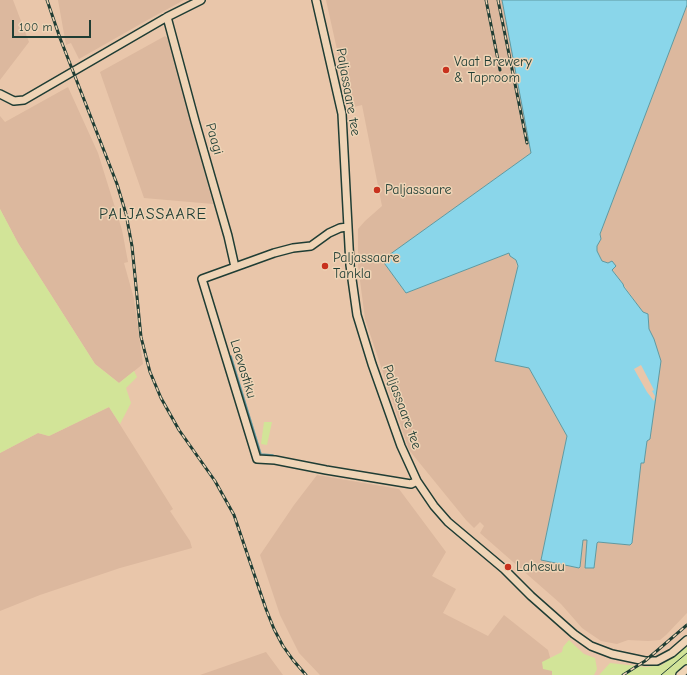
<!DOCTYPE html>
<html>
<head>
<meta charset="utf-8">
<style>
  body { margin:0 }
  #map { position:relative; width:687px; height:675px; overflow:hidden; background:#e9c6aa; font-family:"Comic Neue",sans-serif }
  canvas { display:block }
  .scale { position:absolute; left:12px; top:20px; width:79px; height:18px; box-sizing:border-box; border:2px solid #1f3d34; border-top:0; padding-left:5px; font-size:12px; line-height:14px; white-space:nowrap; color:#1f3d34; -webkit-text-stroke:3px #efd4b6; paint-order:stroke }
</style>
</head>
<body>
<div id="map">
<canvas width="687" height="675"></canvas>
<div class="scale">100 m</div>
</div>
<script>
const g = document.querySelector('canvas').getContext('2d');
g.lineJoin = 'round';
function fill(path, color) { g.fillStyle = color; g.fill(path, 'evenodd'); }
const shape = rows => new Path2D(rows.map(r => 'M' + r).join(''));
function stroke(path, color, width, dash) { g.strokeStyle = color; g.lineWidth = width; g.lineCap = dash ? 'butt' : 'round'; g.setLineDash(dash || []); g.stroke(path); }
function write(font, color, halo, rows, align = 'center') {
  g.font = font + ' "Comic Neue",sans-serif'; g.lineWidth = 3; g.setLineDash([]); g.textBaseline = 'middle'; g.strokeStyle = halo; g.fillStyle = color; for (const [text, x, y, turn = 0] of rows) {
    g.save(); g.translate(x, y); g.rotate((+turn || 0) * Math.PI / 180); g.textAlign = isNaN(turn) ? turn : align; if (halo) g.strokeText(text, 0, 0); g.fillText(text, 0, 0); g.restore();
  }
}
fill(shape([
  [0,0,13,0,29,42,0,80],
  [58,0,184,0,151,18,79,59,71,43,66,45],
  [326,0,502,0,531,153,382,260,406,293,509,253,510,256,516,260,529,368,567,436,541,560,579,568,580,567,583,540,587,540,585,567,594,568,597,543,598,542,630,545,641,462,644,462,647,441,650,438,659,373,660,356,649,329,648,315,643,312,608,263,602,261,597,251,597,246,601,239,600,234,687,5,687,613,666,635,660,640,648,641,628,640,617,644,601,641,582,628,561,604,480,533,484,526,480,522,474,528,466,520,409,450,365,319,358,265,358,229,365,221,382,206,362,105,350,108],
  [165,36,169,39,213,204,144,198,100,72],
  [68,87,98,153,122,230,128,262,124,263,134,299,143,364,119,383,95,364,18,243,0,209,0,116,5,122],
  [109,407,173,509,170,511,190,541,192,548,120,568,40,595,0,611,0,453,38,433,49,436],
  [317,475,399,489,446,552,432,576,456,589,443,613,488,636,504,615,548,650,554,672,553,675,320,675,299,653,280,615,260,555,294,505],
  [266,652,283,675,200,675]
]), '#dcb89e');
fill(shape([
  [0,209,18,243,95,364,119,383,134,371,137,377,126,388,131,403,120,424,109,407,49,436,38,433,0,453],
  [264,422,272,422,267,445,261,444],
  [569,640,584,654,595,658,597,669,594,675,552,675,552,671,543,669,542,662,562,652,563,647],
  [687,646,687,664,674,675,599,675,610,663,646,667,662,665]
]), '#d2e498');
const water = shape([
  [502,0,687,0,687,5,600,234,601,239,597,246,597,251,602,261,608,263,612,261,616,266,612,270,623,284,624,287,643,312,648,314,649,329,654,339,661,361,650,439,647,441,644,463,641,463,632,543,630,545,598,542,597,543,594,568,585,568,587,540,583,540,580,567,579,568,541,560,567,436,529,368,495,361,518,266,516,260,510,256,509,253,406,293,382,260,531,153,502,0]
]);
fill(water, '#8ad6ea');
stroke(water, '#5f99a1', 1);
fill(shape([
  [641,365,654,390,652,391,655,396,654,401,647,392,634,369]
]), '#e9c6aa');
stroke(shape([
  [231,356,261,454,273,455]
]), '#5f99a1', 1.5);
const minor = shape([
  [316,0,342,114,350,265,357,315,372,364,401,446,417,481,434,506,448,522,504,569,531,596,574,634,591,646,612,654,645,661,657,661,672,653,687,640],
  [167,17,195,121,228,236,235,267],
  [0,94,14,101,24,100,167,17,201,0],
  [347,227,340,228,329,233,311,246,293,248,274,253,202,279,257,459,275,460,326,470,411,484,417,481],
  [680,675,687,669]
]);
stroke(minor, '#1f3d34', 10);
stroke(minor, '#efd4b6', 7);
stroke(shape([
  [661,675,687,653]
]), '#1f3d34', 1);
const rail = shape([
  [47,0,60,38,117,184,126,214,132,246,141,337,150,372,161,398,179,430,215,481,234,515,266,609,274,629,283,646,293,660,306,675],
  [486,0,500,70],
  [498,0,527,143],
  [623,675,645,661,687,625]
]);
stroke(rail, '#1f3d34', 3);
stroke(rail, '#efd4b6', 1.5, [4.5]);
for (const [x, y, r, color] of [
  [446,70,4,"#c8321e"],
  [377,190,4,"#c8321e"],
  [325,266,4,"#c8321e"],
  [508,567,4,"#c8321e"]
]) { const dot = new Path2D(); dot.arc(x, y, r, 0, 2 * Math.PI); g.fillStyle = color; g.fill(dot); stroke(dot, '#efd4b6', 1.5); }
write('14px', '#1f3d34', '#efd4b6', [
  ["Vaat Brewery",454,62],
  ["& Taproom",454,78],
  ["Paljassaare",385,190],
  ["Paljassaare",333,258],
  ["Tankla",333,274],
  ["Lahesuu",516,567]
], 'left');
write('14px', '#1f3d34', '#efd4b6', [
  ["Paljassaare tee",348,92,80],
  ["Paagi",214,139,74],
  ["Laevastiku",243,369,73],
  ["Paljassaare tee",402,407,70]
]);
g.letterSpacing = '1px';
write('16px', '#1f3d34', '#efd4b6', [
  ["PALJASSAARE",153,214]
]);
g.letterSpacing = '0px';
</script>
</body>
</html>
